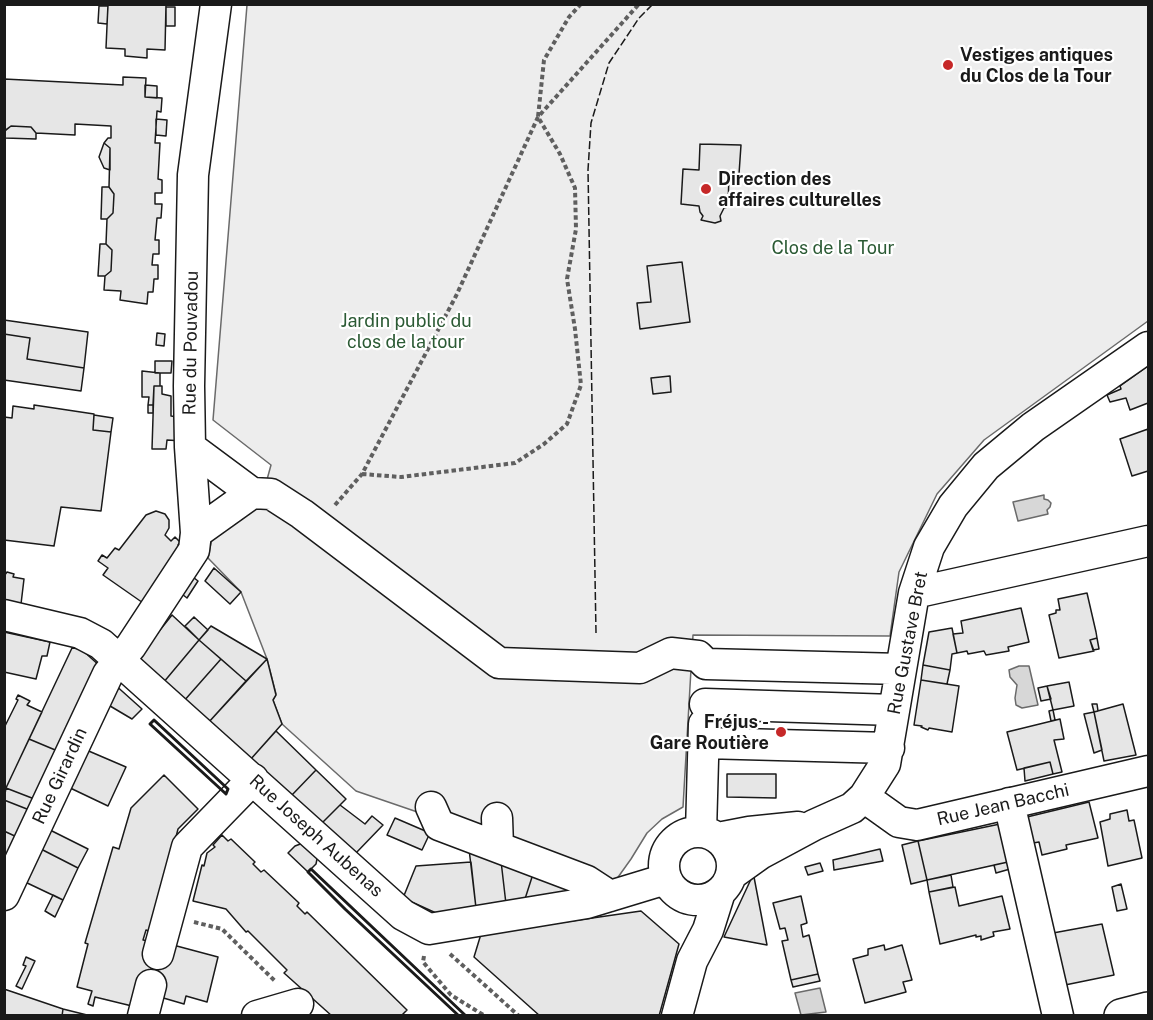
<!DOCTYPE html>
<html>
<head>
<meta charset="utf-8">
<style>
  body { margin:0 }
  #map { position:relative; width:1153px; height:1020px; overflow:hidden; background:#fff; font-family:"Public Sans",sans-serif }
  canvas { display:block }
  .frame { position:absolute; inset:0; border:6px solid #1a1a1a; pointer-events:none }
</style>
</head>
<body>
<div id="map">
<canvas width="1153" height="1020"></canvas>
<div class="frame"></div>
</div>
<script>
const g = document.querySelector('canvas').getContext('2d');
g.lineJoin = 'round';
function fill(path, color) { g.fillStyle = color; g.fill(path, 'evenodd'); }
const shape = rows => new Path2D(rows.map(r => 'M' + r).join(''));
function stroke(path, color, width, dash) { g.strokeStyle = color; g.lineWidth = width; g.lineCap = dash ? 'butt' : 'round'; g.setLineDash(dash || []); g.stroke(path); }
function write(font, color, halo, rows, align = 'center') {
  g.font = font + ' "Public Sans",sans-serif'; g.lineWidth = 4.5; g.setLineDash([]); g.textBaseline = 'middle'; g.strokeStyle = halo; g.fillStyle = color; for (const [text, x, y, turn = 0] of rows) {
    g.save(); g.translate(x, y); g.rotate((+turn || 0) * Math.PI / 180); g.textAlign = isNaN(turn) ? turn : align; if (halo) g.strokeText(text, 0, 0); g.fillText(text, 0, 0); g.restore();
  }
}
const built = shape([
  [247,5,1148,5,1148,321,984,440,937,494,899,572,890,636,693,635,683,807,662,819,647,833,631,859,616,880,356,791,282,724,273,700,276,694,267,659,241,592,208,558,212,538,260,505,271,465,213,420,247,5]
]);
fill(built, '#ededed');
stroke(built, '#6a6a6a', 1.5);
const water = shape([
  [1044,495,1044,499,1048,500,1051,503,1050,507,1047,510,1048,514,1018,521,1013,502,1044,495],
  [1019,666,1029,666,1038,705,1022,708,1016,705,1015,698,1017,685,1010,677,1009,670,1019,666],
  [820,988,826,1012,801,1015,795,993,820,988]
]);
fill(water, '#d7d7d7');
stroke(water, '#6a6a6a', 1.5);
const building = shape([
  [108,4,166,4,165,50,147,49,147,58,125,56,125,49,106,48,108,4],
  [99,6,108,6,107,24,98,23,99,6],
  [166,7,175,7,175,26,166,26,166,7],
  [123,77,146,78,145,97,162,98,161,112,157,111,155,143,160,143,158,179,162,180,162,193,155,193,155,204,162,204,161,218,157,218,155,240,159,240,159,254,153,254,152,265,158,265,158,279,154,279,153,292,148,292,147,304,120,300,121,291,104,290,105,276,111,271,112,250,106,244,107,219,113,213,114,194,109,187,110,148,104,143,108,138,111,138,111,126,75,124,75,135,36,133,31,127,11,126,4,131,4,79,123,85,123,77],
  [145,85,157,86,157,98,145,97,145,85],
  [156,119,167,120,166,136,156,135,156,119],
  [11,126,31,127,36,133,36,139,5,138,5,131,11,126],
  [104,143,110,148,110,170,104,168,99,157,104,143],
  [700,144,741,145,739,174,729,174,728,207,724,208,720,216,721,221,715,223,701,220,703,216,700,212,699,206,681,204,683,169,699,170,700,144],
  [102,187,109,187,114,194,113,213,107,219,101,219,102,187],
  [100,244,106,244,112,250,111,271,105,276,98,276,100,244],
  [682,262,690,322,640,329,637,303,651,302,647,266,682,262],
  [4,320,88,332,84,368,27,359,30,338,4,334,4,320],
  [157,333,165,334,164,346,156,345,157,333],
  [4,334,30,338,27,359,84,368,81,391,4,380,4,334],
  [155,361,172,361,171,373,155,373,155,361],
  [1148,366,1148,403,1130,410,1126,398,1110,402,1107,395,1121,389,1120,386,1148,366],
  [142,371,160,373,160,386,154,386,153,405,148,405,149,397,142,397,142,371],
  [670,376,671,392,653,394,651,378,670,376],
  [154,386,162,386,162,394,171,396,171,416,179,417,183,441,167,440,166,449,152,449,154,386],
  [34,405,94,414,93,430,111,432,101,511,61,507,54,546,4,540,4,417,12,418,13,406,34,409,34,405],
  [148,405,153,405,153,413,148,413,148,405],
  [94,415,113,418,111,432,93,430,94,415],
  [1148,429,1148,471,1132,476,1120,439,1148,429],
  [156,511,165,514,169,520,169,528,165,535,171,541,175,537,180,542,178,545,183,547,146,605,103,575,108,568,98,561,102,555,107,558,115,548,119,550,146,515,156,511],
  [214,568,241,592,230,604,205,581,214,568],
  [7,572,14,574,13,577,24,579,21,604,4,601,4,576,7,572],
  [189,574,198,581,187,598,178,591,189,574],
  [1087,593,1096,632,1097,638,1090,640,1094,651,1059,658,1049,615,1056,613,1056,610,1060,610,1058,599,1087,593],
  [1021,608,1029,642,1008,647,1009,651,986,655,984,651,968,654,967,651,957,653,953,634,963,633,961,621,1021,608],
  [172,615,199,640,163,683,136,660,172,615],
  [194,617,208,630,199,640,185,626,194,617],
  [211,626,267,659,246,681,199,640,211,626],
  [952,628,957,653,952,654,950,670,923,665,929,632,952,628],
  [4,632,50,642,47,656,42,656,36,679,4,672,4,632],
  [1097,638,1099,649,1093,650,1090,640,1097,638],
  [199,640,221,659,183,702,163,683,199,640],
  [72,648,81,649,101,667,60,752,29,739,72,648],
  [221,659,246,681,208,723,183,702,221,659],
  [267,659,276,695,273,700,282,724,250,760,208,723,267,659],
  [923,665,950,670,947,684,921,680,923,665],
  [921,680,959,686,952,732,929,728,928,730,921,727,922,726,914,725,921,680],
  [1069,682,1074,706,1053,710,1047,686,1069,682],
  [113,683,142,709,132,719,105,703,113,683],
  [1047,686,1051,699,1041,701,1038,688,1047,686],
  [18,695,30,701,27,705,42,712,4,792,4,728,18,700,16,699,18,695],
  [1092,704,1097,704,1098,711,1094,712,1092,704],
  [1123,704,1136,755,1104,761,1094,712,1123,704],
  [1053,710,1055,720,1051,721,1049,711,1053,710],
  [1094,712,1102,750,1094,753,1084,714,1094,712],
  [1060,719,1064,739,1054,740,1062,772,1053,774,1050,762,1017,770,1007,732,1060,719],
  [276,731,316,770,291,796,250,760,276,731],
  [29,739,60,752,37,800,6,788,29,739],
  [84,749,126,767,108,806,66,786,84,749],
  [1050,762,1053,774,1025,781,1024,768,1050,762],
  [316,770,346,799,321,824,291,796,316,770],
  [727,774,776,774,776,798,727,797,727,774],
  [164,775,198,809,178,829,152,932,146,930,143,940,173,945,218,957,207,1002,186,996,184,1004,160,997,132,1006,95,997,93,1006,88,1004,92,991,77,987,88,944,85,943,113,847,119,849,131,808,164,775],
  [6,788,37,800,32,811,4,800,6,788],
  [4,800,32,811,19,838,4,831,4,800],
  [1089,802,1098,838,1066,845,1067,849,1042,855,1039,842,1033,843,1027,817,1089,802],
  [340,805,365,824,372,816,383,825,355,854,321,824,340,805],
  [1127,810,1129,821,1134,820,1142,858,1108,866,1100,822,1110,819,1110,814,1127,810],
  [395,818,430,833,422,850,387,835,395,818],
  [1000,824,1008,862,927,880,918,841,1000,824],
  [46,828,88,849,78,868,37,847,46,828],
  [4,831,19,838,4,868,4,831],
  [222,835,228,841,231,839,255,862,253,864,261,872,264,870,299,903,297,906,305,914,307,912,407,1010,401,1016,332,1016,284,973,287,970,248,931,246,932,226,909,193,901,202,865,204,866,207,853,215,847,213,845,222,835],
  [918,841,927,880,911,884,902,845,918,841],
  [303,843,318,854,316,864,308,872,288,853,295,846,303,843],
  [37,847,78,868,63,900,23,881,37,847],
  [469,849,501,861,506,904,476,908,469,849],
  [880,849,883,861,834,870,833,860,880,849],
  [501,861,533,874,524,902,506,904,501,861],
  [471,862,476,908,436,913,403,898,416,866,471,862],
  [1008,862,1010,869,996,873,994,865,1008,862],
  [820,863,823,871,808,875,805,867,820,863],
  [533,874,577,892,524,902,533,874],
  [951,875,953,887,929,892,927,880,951,875],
  [752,877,754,877,767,945,724,937,752,877],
  [1121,884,1127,909,1117,911,1112,887,1121,884],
  [955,887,959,906,1002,896,1010,929,993,932,994,936,981,940,981,936,976,937,976,935,940,944,929,892,955,887],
  [53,895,63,900,55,917,45,911,53,895],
  [801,896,807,923,801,925,803,937,809,935,818,974,791,980,782,941,788,940,785,928,780,929,773,903,801,896],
  [641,911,679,944,659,1016,540,1016,474,957,481,934,641,911],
  [1102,924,1114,975,1065,985,1053,933,1102,924],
  [884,945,885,950,902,945,912,980,903,982,906,992,865,1003,853,959,868,955,868,949,884,945],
  [26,957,35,961,22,989,16,986,26,966,23,965,26,957],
  [818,974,820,981,793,987,791,980,818,974],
  [4,989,63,1009,62,1016,4,1016,4,989],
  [63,1009,91,1016,62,1016,63,1009]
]);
fill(building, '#e6e6e6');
stroke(building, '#1a1a1a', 1.5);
const minor = shape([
  [190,447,252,493,271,494,302,514,499,663,640,668,671,653,698,656,706,664,901,669],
  [196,533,252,493],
  [914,593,1148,541],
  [4,615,80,633,101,644,403,915,429,929,587,903,666,879],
  [705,704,894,710],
  [704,743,889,748],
  [864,797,899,822,917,825,1148,771],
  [1009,803,1058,1016],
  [431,807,439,825,587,881,610,896],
  [497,818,498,847],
  '664 866a34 34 0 1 1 68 0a34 34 0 1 1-68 0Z',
  [701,832,704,724],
  [718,838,749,832,798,827],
  [732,874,760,854,814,825,852,808,864,797,885,764,914,593,929,547,953,506,986,466,1033,427,1148,347],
  [4,895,108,674,131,646,194,550,196,533,190,447,189,386,193,175,216,4],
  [158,954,187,847,253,779],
  [143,1016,151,985],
  [257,1016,298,1004],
  [677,1016,692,961,708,930,720,892]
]);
const major = shape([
  [1121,1016,1148,1009]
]);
stroke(minor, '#1a1a1a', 33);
stroke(major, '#1a1a1a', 36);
stroke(shape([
  [362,474,401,477,515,463,544,444,567,424,581,385,575,329,567,279,576,229,575,188,560,154,538,117,544,60,569,17,581,4],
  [335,505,362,474,456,296,538,117,639,4],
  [194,922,222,929,275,981],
  [450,954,519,1016],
  [424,956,423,962,451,995,485,1016]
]), '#5f5f5f', 4, [4.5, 3]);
stroke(minor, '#fff', 30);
stroke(major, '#fff', 33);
stroke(shape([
  [596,633,588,170,591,123,609,63,639,18,653,4]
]), '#1a1a1a', 1.5, [8, 3]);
stroke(shape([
  [154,720,228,789,226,794,150,724,154,720],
  [459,1016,345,909,308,872,311,869,466,1016]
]), '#1a1a1a', 3);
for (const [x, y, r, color] of [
  [948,65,6,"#c62828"],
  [706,189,6,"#c62828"],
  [781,732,6,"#c62828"]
]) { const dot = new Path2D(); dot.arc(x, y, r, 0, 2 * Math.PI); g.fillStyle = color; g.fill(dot); stroke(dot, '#fff', 2); }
write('bold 18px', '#1a1a1a', '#fff', [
  ["Vestiges antiques",960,55],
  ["du Clos de la Tour",960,76],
  ["Direction des",718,179],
  ["affaires culturelles",718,200],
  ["Fréjus -",769,722,"right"],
  ["Gare Routière",769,743,"right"]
], 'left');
write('18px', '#2b5a34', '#fff', [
  ["Clos de la Tour",833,248],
  ["Jardin public du",406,321],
  ["clos de la tour",406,342]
]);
write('18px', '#1a1a1a', '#fff', [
  ["Rue du Pouvadou",191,343,-89],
  ["Rue Gustave Bret",908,643,-79],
  ["Rue Girardin",60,776,-65],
  ["Rue Jean Bacchi",1003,805,-13],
  ["Rue Joseph Aubenas",316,836,42]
]);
</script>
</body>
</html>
